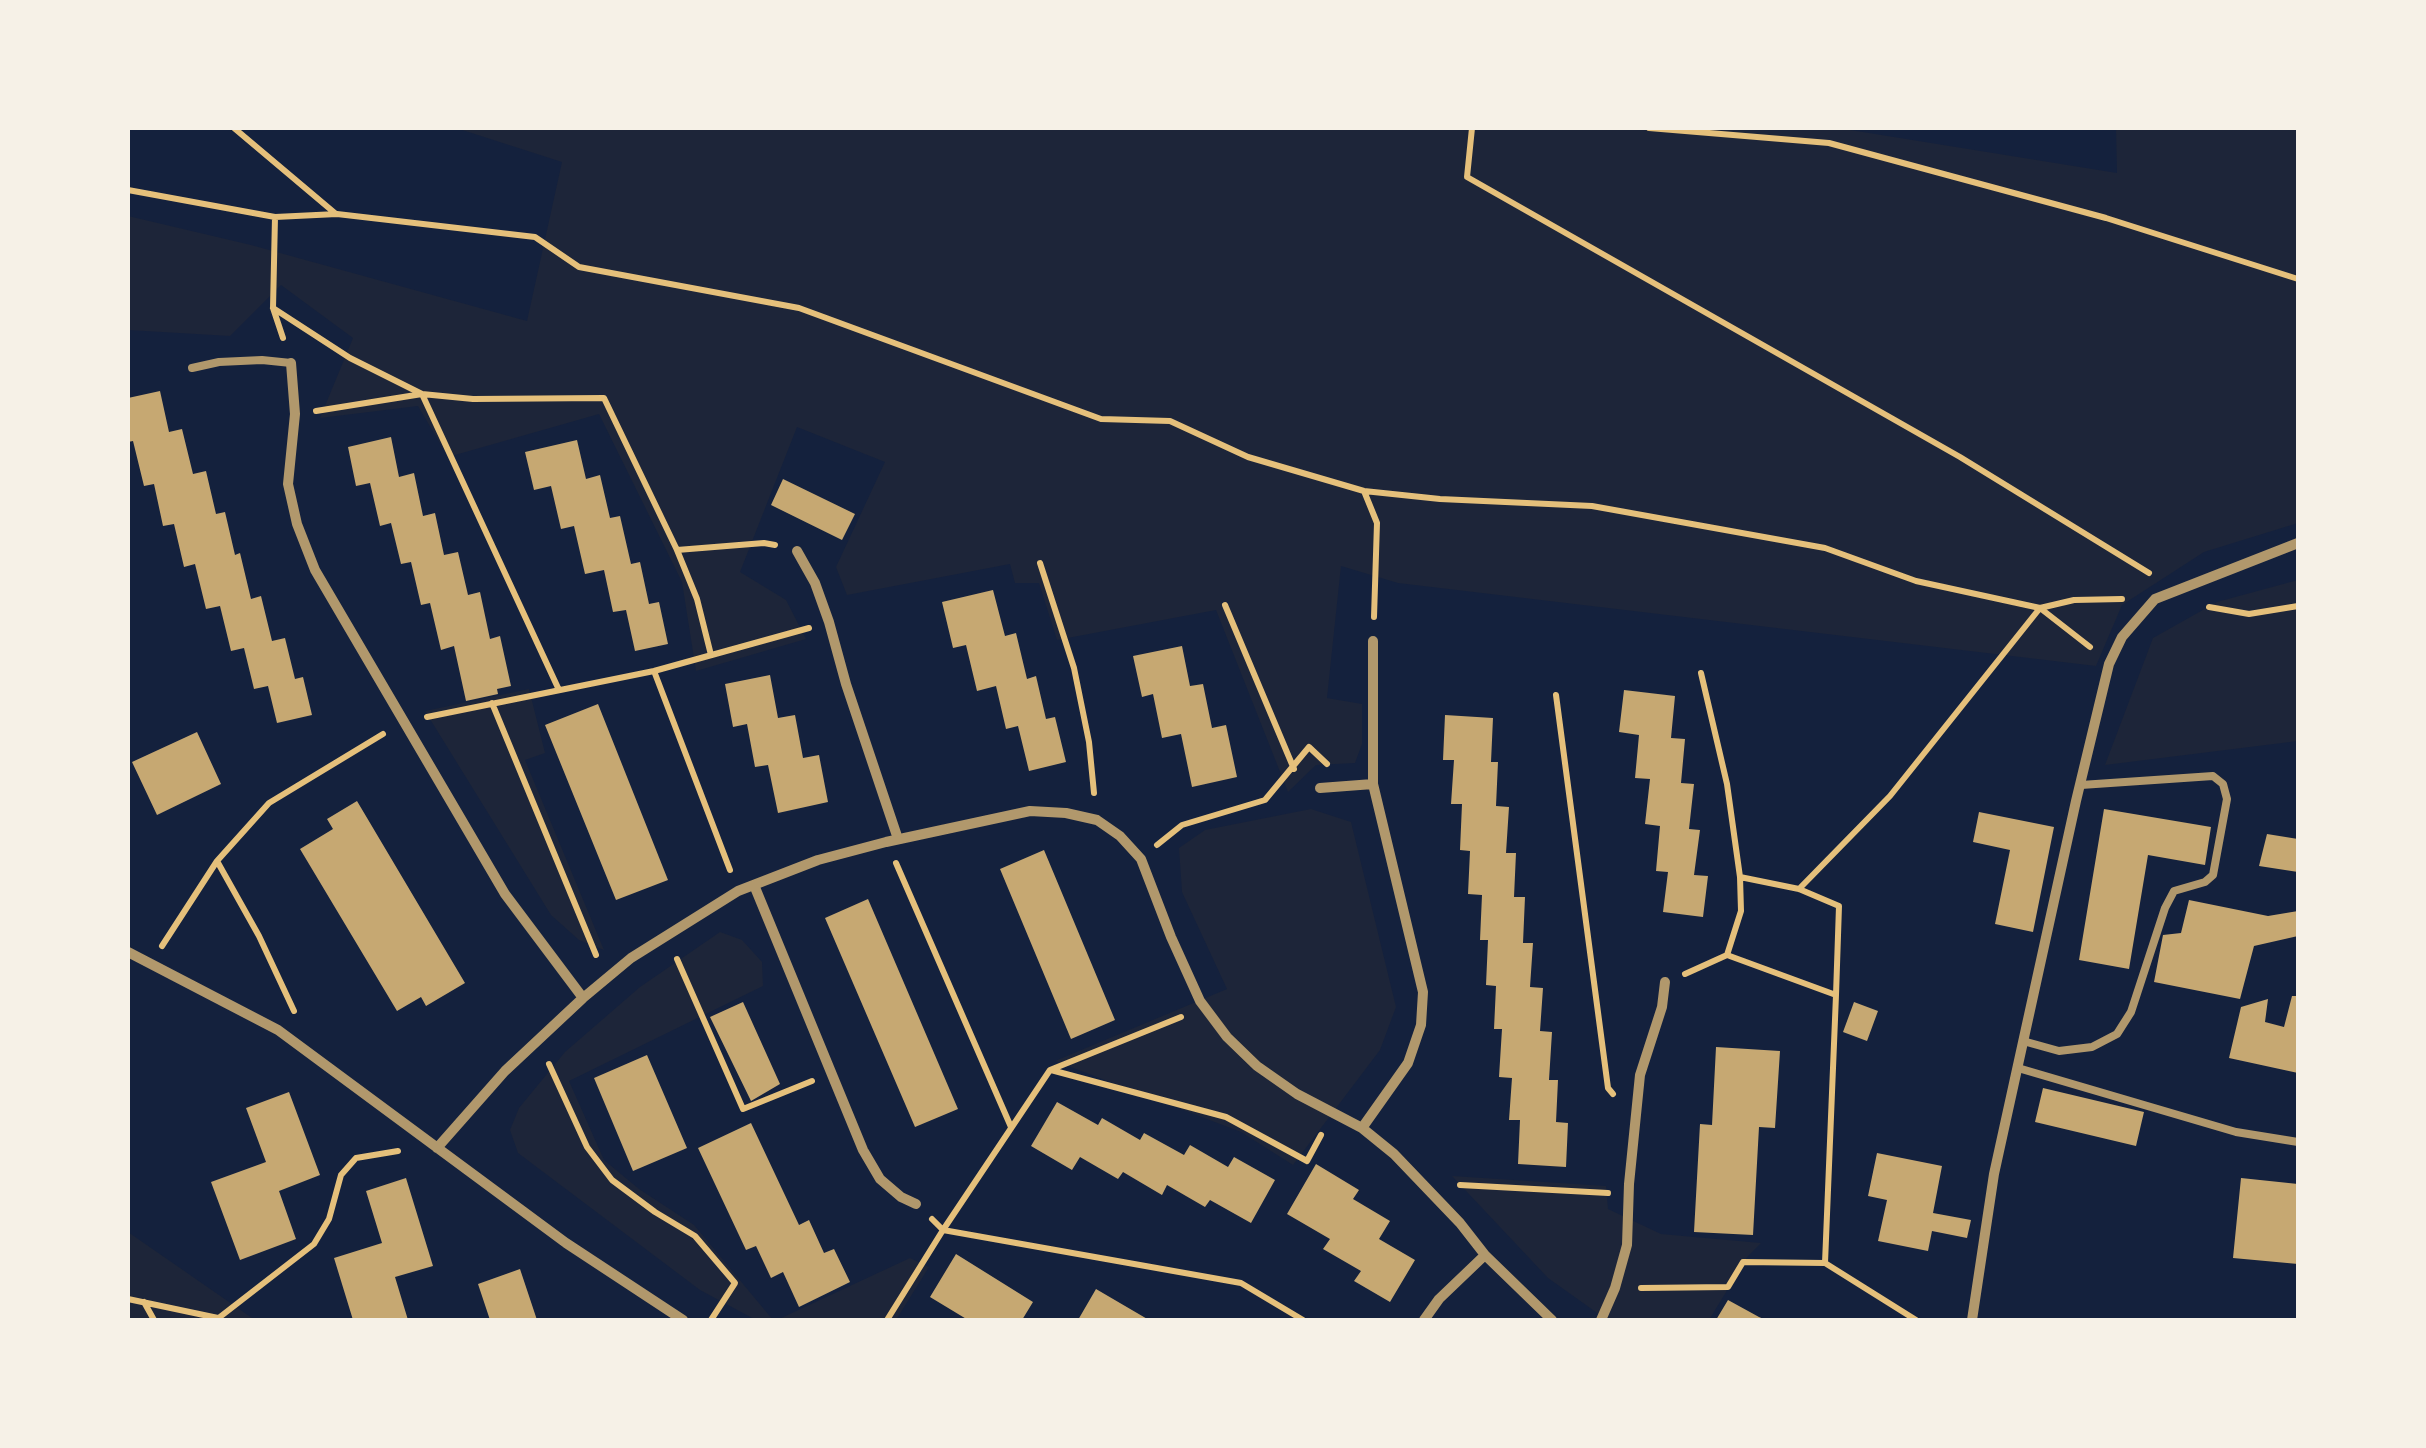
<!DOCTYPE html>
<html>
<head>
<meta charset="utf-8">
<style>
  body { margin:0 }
  #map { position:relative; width:2426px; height:1448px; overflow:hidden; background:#14213d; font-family:Quicksand,sans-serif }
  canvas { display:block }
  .frame { position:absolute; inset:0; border:130px solid #f6f1e7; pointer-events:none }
</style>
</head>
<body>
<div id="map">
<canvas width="2426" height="1448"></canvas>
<div class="frame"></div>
</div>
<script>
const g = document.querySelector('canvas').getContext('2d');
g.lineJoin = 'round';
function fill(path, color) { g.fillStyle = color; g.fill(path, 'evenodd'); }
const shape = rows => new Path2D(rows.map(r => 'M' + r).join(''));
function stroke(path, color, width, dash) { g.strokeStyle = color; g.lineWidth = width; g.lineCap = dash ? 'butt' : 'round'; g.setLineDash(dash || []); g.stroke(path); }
fill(shape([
  [456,128,1838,128,2117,173,2116,128,2298,128,2298,523,2204,552,2122,605,2096,666,1398,583,1341,566,1327,698,1362,704,1362,744,1355,763,1316,765,1288,792,1216,610,1057,640,1039,583,1015,583,1010,564,847,595,836,567,885,462,797,427,740,572,786,600,806,639,696,671,682,582,599,414,448,457,418,406,320,418,353,338,281,285,230,336,128,330,128,216,251,245,527,321,562,162],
  [2298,580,2298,741,2105,765,2153,638,2217,602],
  [529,689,545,753,525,760,604,950,579,940,551,915,425,711],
  [1311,809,1351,822,1396,1007,1380,1050,1293,1165,1241,1132,1055,1061,1227,989,1182,892,1179,848,1205,830],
  [720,932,742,940,762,962,763,986,569,1081,604,1160,639,1189,694,1225,773,1320,756,1320,700,1290,518,1153,510,1130,519,1108,565,1052,640,987],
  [1452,1176,1606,1186,1608,1209,1661,1234,1761,1243,1748,1256,1709,1320,1607,1320,1548,1278],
  [128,1232,255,1320,128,1320],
  [910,1258,929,1267,896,1320,777,1320]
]), '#1d2539');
fill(shape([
  [160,391,169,432,182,429,193,474,206,471,216,514,225,512,235,555,240,553,251,599,261,596,272,641,285,638,295,679,303,677,312,715,277,723,268,686,254,689,244,648,231,651,220,606,206,609,195,564,184,567,174,524,163,526,154,484,144,486,133,441,128,442,128,398],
  [391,437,399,477,414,473,423,516,435,513,444,555,458,552,468,595,480,592,490,639,500,636,511,686,497,689,498,694,466,701,454,646,441,650,430,603,421,605,411,562,401,564,391,523,380,526,370,483,356,486,348,447],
  [577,440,586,479,600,475,610,518,620,516,631,564,640,562,649,604,659,602,668,644,635,651,626,610,613,612,604,570,585,574,574,526,561,529,551,486,534,490,525,452],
  [783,479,855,514,842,540,771,505],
  [993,590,1005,636,1016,633,1027,679,1036,676,1046,719,1055,717,1066,762,1029,771,1018,726,1006,729,996,686,977,691,966,645,953,648,942,602],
  [1182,646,1190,686,1203,684,1212,728,1226,725,1237,777,1192,787,1181,734,1162,738,1153,694,1142,697,1133,656],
  [770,675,778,718,795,715,803,758,819,755,828,802,778,813,768,765,755,767,747,724,733,727,725,684],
  [1624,690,1675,696,1671,738,1685,739,1681,783,1694,784,1689,829,1700,830,1694,875,1708,876,1703,917,1663,912,1668,872,1656,871,1660,826,1645,824,1650,779,1635,778,1639,735,1619,732],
  [598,704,668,880,616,900,545,725],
  [1445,715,1493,718,1491,762,1498,762,1496,806,1509,807,1506,853,1516,853,1514,897,1525,897,1523,943,1533,943,1530,987,1543,988,1540,1031,1552,1032,1549,1080,1558,1080,1556,1122,1568,1123,1566,1167,1518,1164,1520,1120,1509,1120,1512,1078,1499,1077,1502,1029,1494,1029,1496,986,1486,985,1488,940,1480,940,1482,895,1468,894,1470,851,1460,850,1462,804,1451,804,1454,760,1443,760],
  [197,732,221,784,157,815,132,762],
  [357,801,465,983,426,1006,421,997,397,1011,300,849,333,829,327,819],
  [2104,809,2211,827,2205,865,2148,855,2129,969,2079,960],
  [1979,812,2054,827,2033,932,1995,924,2010,850,1973,842],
  [2267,834,2298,839,2298,872,2259,866],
  [1044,850,1115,1020,1071,1039,1000,869],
  [868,899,958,1109,915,1127,825,918],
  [2189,900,2268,916,2298,911,2298,936,2254,946,2240,999,2154,982,2163,935,2181,933],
  [2292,996,2298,996,2298,1073,2229,1058,2241,1007,2268,999,2265,1022,2284,1027],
  [743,1002,780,1084,751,1101,710,1017],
  [1854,1002,1878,1011,1867,1041,1843,1032],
  [1716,1047,1780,1051,1775,1128,1759,1127,1753,1235,1694,1232,1700,1124,1712,1125],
  [647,1055,687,1148,633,1171,594,1078],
  [2043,1088,2144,1112,2136,1146,2035,1122],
  [289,1092,320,1175,279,1191,296,1239,240,1260,211,1182,266,1162,246,1108],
  [1057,1102,1098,1125,1102,1118,1140,1140,1144,1133,1184,1155,1190,1145,1228,1167,1234,1157,1275,1180,1251,1223,1210,1200,1205,1207,1167,1185,1162,1195,1123,1172,1118,1179,1080,1157,1072,1170,1031,1146],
  [751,1123,799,1225,809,1220,824,1253,834,1249,850,1282,799,1307,783,1272,771,1278,756,1246,746,1250,698,1148],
  [1877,1153,1942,1166,1933,1213,1971,1220,1967,1238,1932,1231,1928,1251,1878,1241,1887,1200,1868,1196],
  [1316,1164,1359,1190,1353,1199,1390,1221,1379,1239,1415,1260,1390,1302,1354,1281,1361,1271,1323,1249,1330,1239,1287,1214],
  [406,1178,433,1266,395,1277,408,1320,353,1320,334,1258,382,1243,366,1191],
  [2241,1178,2298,1184,2298,1264,2233,1258],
  [956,1254,1033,1302,1022,1320,968,1320,930,1297],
  [520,1269,537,1320,490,1320,478,1284],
  [1096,1289,1149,1320,1078,1320],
  [1728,1300,1759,1317,1766,1320,1716,1320]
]), '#c6a872');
stroke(shape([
  [234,128,336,214],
  [1472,128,1467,177,1960,457,2149,573],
  [1649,128,1829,143,2106,218,2298,279],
  [128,190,275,217,337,214,535,237,579,267,799,308,1101,419,1170,421,1248,457,1364,491,1440,499,1592,506,1825,548,1916,581,2040,608,2090,647],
  [275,217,273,308,283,338],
  [273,308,350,358,422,394,559,690],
  [316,411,422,394,473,399,604,398,677,550,697,599,711,655],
  [1364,491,1377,523,1374,617],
  [677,550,764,543,775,545],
  [1040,563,1074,668,1089,742,1094,793],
  [1225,605,1294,769],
  [2209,607,2249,614,2298,606],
  [654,671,730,870],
  [1556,695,1608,1088,1613,1094],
  [492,703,596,955],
  [427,717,654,671,809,628],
  [1157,845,1182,825,1265,800,1309,747,1327,764],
  [217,861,259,936,294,1011],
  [896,863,1011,1127],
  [1740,877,1799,889,1839,906,1836,995],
  [1799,889,1890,796,2040,608,2074,600,2122,599],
  [162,946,217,861,269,803,383,734],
  [1727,955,1836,995,1825,1263],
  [677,959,743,1109,812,1081],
  [1685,974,1727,955,1741,911,1740,877,1727,784,1701,673],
  [549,1064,587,1147,612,1180,655,1212,695,1236,735,1283,711,1320],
  [1051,1070,1226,1117,1307,1161,1321,1135],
  [1460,1185,1608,1193],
  [932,1219,943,1230,1241,1283,1303,1320],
  [1641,1288,1728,1287,1743,1262,1825,1263,1916,1320],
  [128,1299,218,1318],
  [144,1302,154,1320],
  [216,1320,314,1244,329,1219,341,1175,356,1158,398,1151],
  [887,1320,943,1230,1050,1070,1181,1017]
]), '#e5c07b', 6);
stroke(shape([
  [192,368,219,362,262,360,291,363],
  [2023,1041,2059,1051,2092,1047,2117,1034,2131,1012,2165,908,2174,891,2205,882,2213,875,2227,799,2223,784,2213,776,2081,785],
  [2018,1068,2236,1132,2298,1142]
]), '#b1986c', 8);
stroke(shape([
  [291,363,295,414,288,484,297,524,315,570,505,894,583,998],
  [797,551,815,583,829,622,846,684,898,839],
  [1320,788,1373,784],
  [754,885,863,1150,880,1179,901,1197,916,1204],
  [128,952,278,1030,566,1243,683,1320],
  [1362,1128,1408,1063,1421,1025,1423,992,1373,784,1373,641],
  [437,1148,505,1071,583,998,631,958,738,891,818,860,886,842,1030,811,1066,813,1097,820,1120,836,1141,859,1171,937,1200,1001,1227,1037,1257,1066,1297,1094,1362,1128,1394,1154,1460,1223,1485,1255,1552,1320],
  [1424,1320,1439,1299,1485,1255],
  [1601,1320,1615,1288,1627,1245,1629,1184,1640,1075,1662,1007,1665,982],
  [1972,1320,1994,1174,2076,801,2109,664,2122,637,2155,599,2298,543]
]), '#b1986c', 10);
</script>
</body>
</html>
